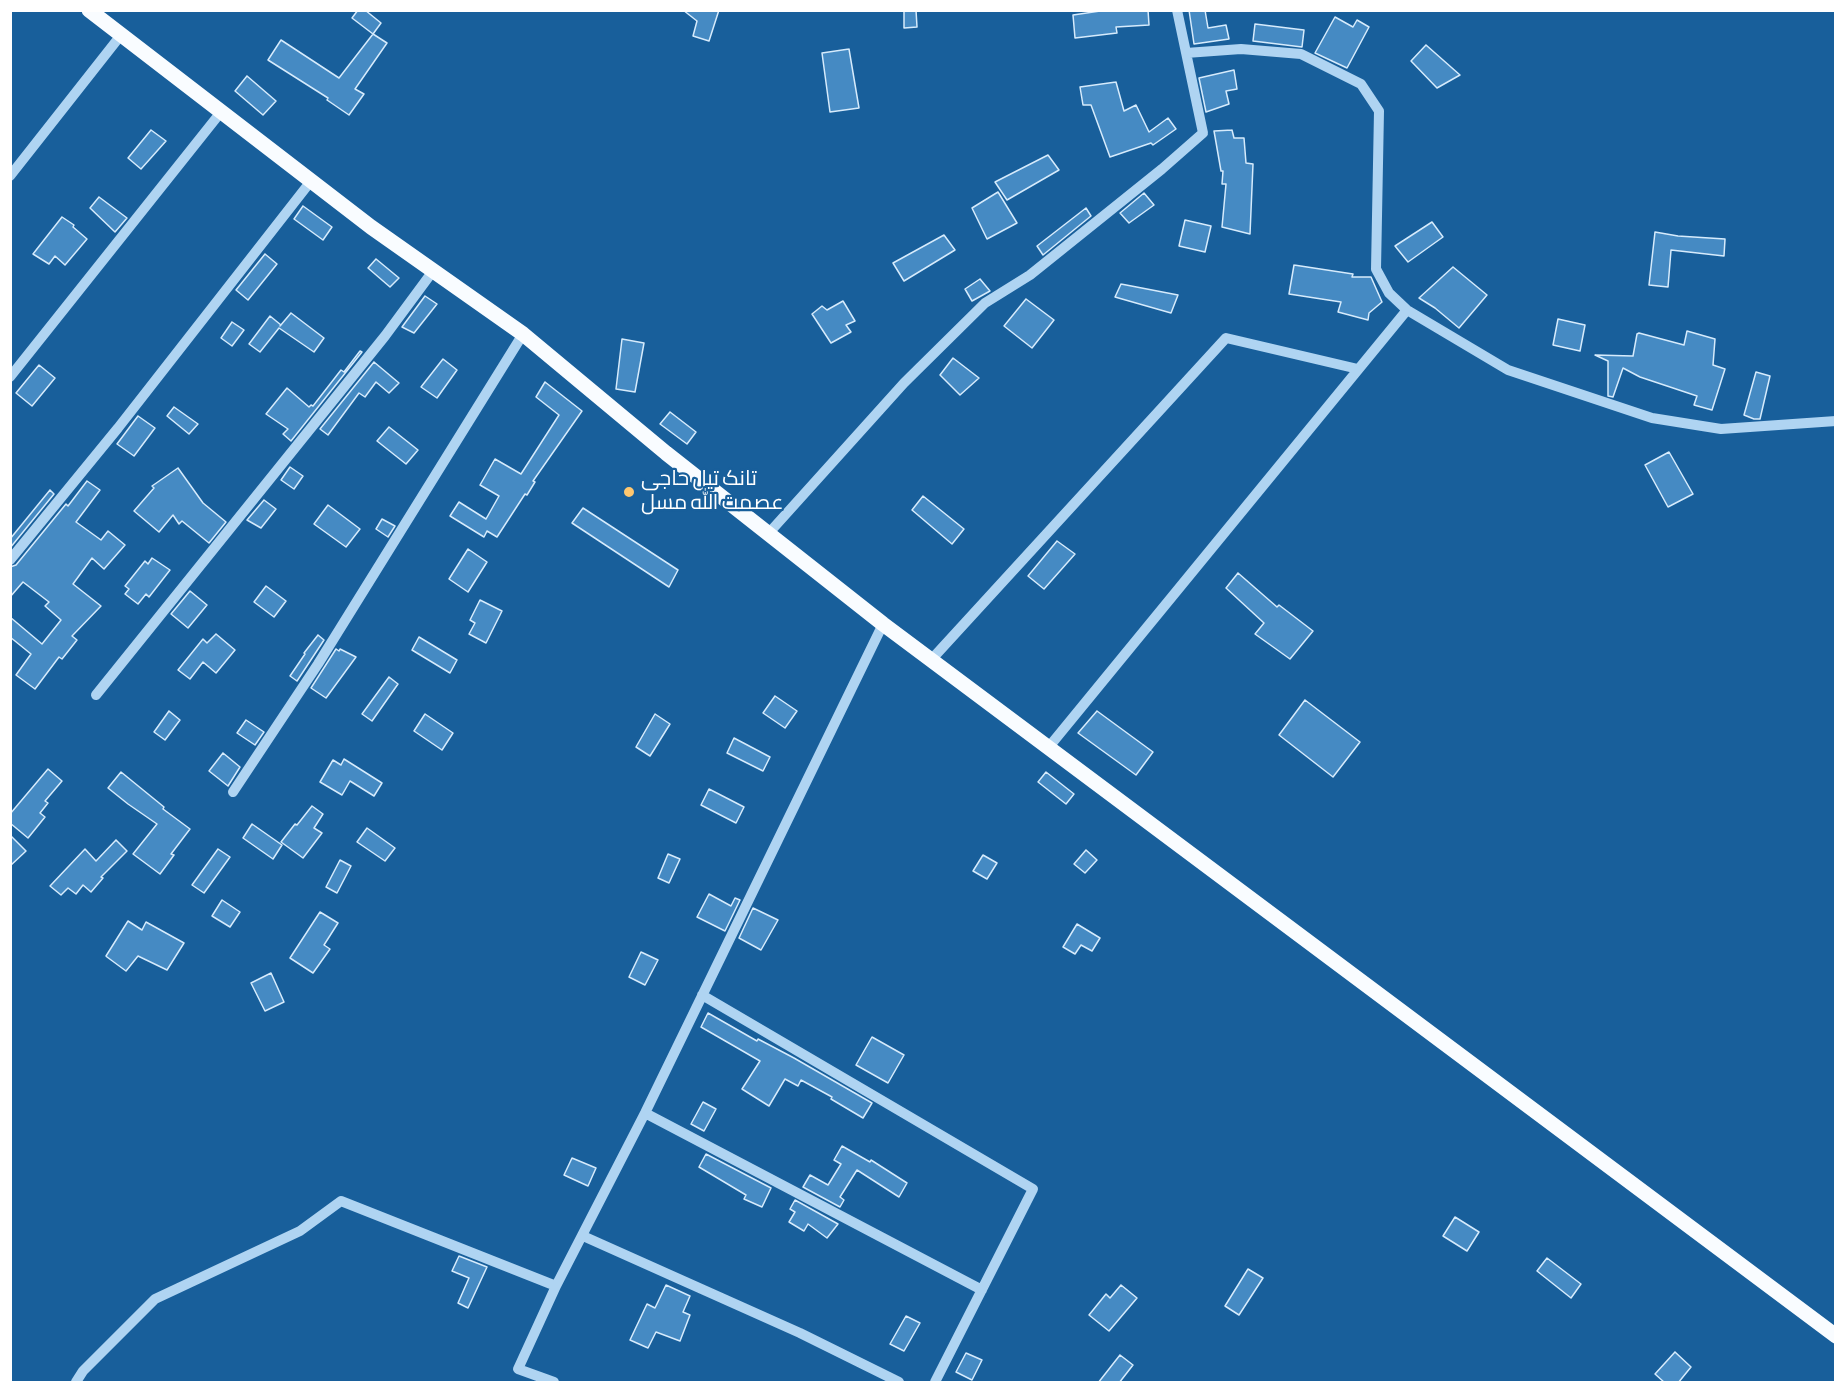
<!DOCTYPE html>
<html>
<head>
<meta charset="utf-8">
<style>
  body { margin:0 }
  #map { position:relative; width:1846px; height:1393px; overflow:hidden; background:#185f9b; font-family:"Sofia Sans Condensed",sans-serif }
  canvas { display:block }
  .frame { position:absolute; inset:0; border:12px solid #fff; pointer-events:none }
</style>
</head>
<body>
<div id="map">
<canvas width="1846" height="1393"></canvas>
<div class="frame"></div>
</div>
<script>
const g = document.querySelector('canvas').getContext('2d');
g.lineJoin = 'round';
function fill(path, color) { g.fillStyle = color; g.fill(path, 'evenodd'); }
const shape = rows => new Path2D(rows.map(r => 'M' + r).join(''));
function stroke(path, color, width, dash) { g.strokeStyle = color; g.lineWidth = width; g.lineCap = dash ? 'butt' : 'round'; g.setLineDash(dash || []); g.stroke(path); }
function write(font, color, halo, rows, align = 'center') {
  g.font = font + ' "Sofia Sans Condensed",Cairo,sans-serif'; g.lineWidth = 4.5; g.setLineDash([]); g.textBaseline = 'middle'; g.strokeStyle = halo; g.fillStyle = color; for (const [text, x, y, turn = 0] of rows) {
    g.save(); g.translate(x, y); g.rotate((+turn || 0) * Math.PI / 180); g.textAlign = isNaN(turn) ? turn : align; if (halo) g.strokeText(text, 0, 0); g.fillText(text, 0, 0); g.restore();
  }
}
const building = shape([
  [358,10,365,10,381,23,373,34,352,18,358,10],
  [683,10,719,10,709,41,693,36,697,21,683,10],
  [904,10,916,10,917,27,904,28,904,10],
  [1107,10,1148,10,1149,25,1116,27,1117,33,1075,38,1073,15,1107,10],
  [1189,10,1205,10,1208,28,1226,25,1229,39,1194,44,1189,10],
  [1335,17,1353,27,1357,20,1369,27,1347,68,1315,53,1335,17],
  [1255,24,1304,30,1302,47,1253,41,1255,24],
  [373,34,387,43,355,89,364,94,349,115,327,100,328,98,268,60,281,40,339,78,373,34],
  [1426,45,1460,75,1437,88,1411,61,1426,45],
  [849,49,859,108,830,112,822,53,849,49],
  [1234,70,1237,89,1226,91,1229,104,1206,112,1199,78,1234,70],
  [247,76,276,101,263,115,235,91,247,76],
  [1116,82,1124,111,1136,105,1149,132,1168,118,1176,129,1153,145,1151,143,1110,157,1091,105,1083,105,1080,87,1116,82],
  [151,130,166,141,141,169,128,158,151,130],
  [1232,130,1234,138,1244,138,1246,163,1253,164,1250,234,1222,227,1226,184,1222,184,1223,171,1221,171,1214,131,1232,130],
  [1048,155,1059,170,1007,200,995,182,1048,155],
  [998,192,1017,223,987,239,972,208,998,192],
  [1144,193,1154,205,1129,223,1120,213,1144,193],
  [99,197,127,218,115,232,90,208,99,197],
  [303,206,332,227,323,240,294,219,303,206],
  [1086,208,1091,216,1043,255,1037,246,1086,208],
  [62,217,74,225,73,227,87,239,65,265,55,256,49,264,33,254,62,217],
  [1185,220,1211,226,1205,252,1179,246,1185,220],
  [1432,222,1443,237,1408,262,1395,246,1432,222],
  [1655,232,1678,236,1725,239,1724,256,1671,250,1668,287,1649,285,1655,232],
  [944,235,955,250,904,281,893,263,944,235],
  [265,254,277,264,248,300,236,290,265,254],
  [376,259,399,278,390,287,368,268,376,259],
  [1294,265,1353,274,1352,277,1371,277,1382,302,1369,313,1368,320,1338,312,1341,302,1289,294,1294,265],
  [1453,267,1487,295,1459,328,1435,308,1419,298,1453,267],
  [980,279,990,291,972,301,965,289,980,279],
  [1121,284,1178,295,1171,313,1115,297,1121,284],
  [425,296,437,304,414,333,402,327,425,296],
  [1026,299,1054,320,1032,348,1004,326,1026,299],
  [843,301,855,321,846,325,851,332,831,343,812,314,822,306,827,310,843,301],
  [291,313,324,338,314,352,279,328,260,352,249,344,270,316,281,325,280,326,291,313],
  [1558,319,1585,325,1580,351,1553,345,1558,319],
  [232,322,244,330,232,346,221,338,232,322],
  [1687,331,1715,339,1713,365,1725,369,1712,410,1694,405,1697,396,1640,377,1623,368,1613,397,1608,396,1608,361,1595,355,1633,356,1637,334,1639,333,1684,345,1687,331],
  [622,339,644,343,635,392,616,389,622,339],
  [360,351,362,352,291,441,283,434,288,429,266,414,287,388,309,407,311,405,313,406,341,370,344,372,360,351],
  [953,358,979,378,960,395,940,375,953,358],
  [443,359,457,370,437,398,421,387,443,359],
  [374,362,399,383,389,393,376,382,365,397,359,393,328,435,320,429,374,362],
  [39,365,55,378,32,406,16,393,39,365],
  [1756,372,1770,376,1760,419,1754,419,1744,415,1756,372],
  [545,382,582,411,533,481,535,482,527,495,525,494,497,537,487,531,484,537,450,516,459,502,486,519,499,496,480,485,495,459,521,474,559,415,536,397,545,382],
  [174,407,198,424,189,434,167,416,174,407],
  [670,412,696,432,687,444,660,424,670,412],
  [138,416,155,428,134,456,117,444,138,416],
  [389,427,418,450,406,464,377,441,389,427],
  [1669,452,1693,494,1668,507,1645,465,1669,452],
  [290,467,303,476,294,489,281,480,290,467],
  [178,468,203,503,226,522,209,543,182,521,179,524,173,515,159,532,134,511,154,488,152,486,178,468],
  [87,481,100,490,76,522,101,540,108,531,125,545,104,569,92,558,73,584,101,606,72,636,77,640,62,659,59,657,35,689,16,675,31,654,10,637,10,617,42,644,61,620,45,606,49,602,23,582,10,597,10,567,16,565,66,504,68,506,87,481],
  [50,490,54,494,10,548,10,539,50,490],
  [923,496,964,529,952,544,912,510,923,496],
  [264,500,276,509,261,528,247,520,264,500],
  [328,505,360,529,346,547,314,524,328,505],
  [583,508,678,570,669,587,572,523,583,508],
  [382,519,395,526,388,537,376,529,382,519],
  [1057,541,1075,554,1044,589,1028,576,1057,541],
  [468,549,487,562,468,592,449,579,468,549],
  [152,558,170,570,149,597,146,594,138,604,125,594,129,589,125,586,145,561,148,564,152,558],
  [1238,573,1277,607,1279,605,1313,631,1290,659,1255,634,1264,623,1226,588,1238,573],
  [266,586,286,601,274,617,254,602,266,586],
  [190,591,207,605,188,628,171,614,190,591],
  [480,600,502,611,486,643,469,634,475,623,470,620,480,600],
  [216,634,235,650,216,673,203,662,190,679,178,670,203,639,207,643,216,634],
  [318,635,324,640,297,681,290,676,305,654,304,653,318,635],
  [419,637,457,660,450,673,412,650,419,637],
  [336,649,339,651,340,649,356,657,326,698,311,688,336,649],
  [389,677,398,684,372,721,362,714,389,677],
  [775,696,797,711,785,728,763,713,775,696],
  [1305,700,1360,742,1333,777,1279,735,1305,700],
  [169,711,180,720,165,740,154,732,169,711],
  [1097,711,1153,752,1136,775,1078,733,1097,711],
  [425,714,453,733,442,750,414,731,425,714],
  [655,714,670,724,650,756,636,747,655,714],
  [246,720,264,732,255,745,237,733,246,720],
  [734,738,770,757,763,771,727,753,734,738],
  [223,753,240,767,228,786,209,771,223,753],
  [344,759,382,783,374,796,350,781,342,795,320,782,333,760,341,765,344,759],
  [48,769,62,781,45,801,48,803,40,813,45,817,28,838,10,823,10,814,48,769],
  [121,772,164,807,163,809,190,829,171,854,174,855,160,874,133,854,157,824,128,804,108,788,121,772],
  [1046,772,1074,794,1066,804,1038,782,1046,772],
  [709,789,744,807,736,823,701,805,709,789],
  [312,806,323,814,314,828,322,833,303,858,281,842,295,824,297,825,312,806],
  [252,824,282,845,273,859,243,838,252,824],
  [367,828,395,848,385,861,357,842,367,828],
  [10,835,26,851,10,866,10,835],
  [116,840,127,851,101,877,103,878,91,892,83,885,76,894,68,888,61,895,50,886,85,849,96,861,116,840],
  [218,849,230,857,204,893,192,885,218,849],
  [1086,850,1097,860,1085,873,1074,864,1086,850],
  [668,854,680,859,669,883,658,878,668,854],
  [983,855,997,863,987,879,973,871,983,855],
  [340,860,351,866,337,893,326,887,340,860],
  [709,894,731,906,735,898,740,900,725,931,697,917,709,894],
  [222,900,240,912,230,927,212,916,222,900],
  [753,908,778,920,761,950,739,938,753,908],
  [320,912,338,923,324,945,330,949,313,973,290,958,320,912],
  [128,921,142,930,146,922,184,943,167,970,138,956,126,971,107,957,106,956,128,921],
  [1077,924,1100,938,1092,951,1081,945,1075,954,1063,947,1077,924],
  [641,952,658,960,645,985,629,977,641,952],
  [271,973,284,1002,265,1011,251,983,271,973],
  [708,1013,757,1041,758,1039,794,1058,872,1103,863,1118,831,1099,832,1097,801,1080,798,1086,785,1079,769,1106,742,1089,760,1061,701,1027,708,1013],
  [872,1037,904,1055,888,1083,856,1065,872,1037],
  [703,1102,716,1109,704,1131,691,1124,703,1102],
  [842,1146,870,1162,871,1160,907,1183,899,1197,857,1170,840,1197,844,1200,840,1207,803,1187,810,1175,828,1185,841,1164,834,1160,842,1146],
  [706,1154,771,1188,762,1207,744,1199,746,1195,699,1167,706,1154],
  [572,1158,596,1168,588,1186,564,1175,572,1158],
  [795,1200,838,1224,827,1238,808,1224,804,1231,789,1222,795,1212,790,1209,795,1200],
  [1455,1217,1479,1232,1467,1251,1443,1236,1455,1217],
  [459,1256,487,1267,468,1308,458,1303,469,1278,452,1271,459,1256],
  [1547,1258,1581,1284,1571,1298,1537,1271,1547,1258],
  [1248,1269,1263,1278,1239,1315,1225,1306,1248,1269],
  [666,1285,690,1296,683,1312,690,1315,680,1341,656,1332,648,1348,630,1340,647,1304,655,1308,666,1285],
  [1121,1285,1137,1298,1109,1331,1089,1315,1106,1294,1110,1298,1121,1285],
  [906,1316,920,1323,904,1351,890,1344,906,1316],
  [1675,1352,1691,1367,1678,1383,1665,1383,1655,1374,1675,1352],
  [966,1353,982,1360,972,1380,956,1372,966,1353],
  [1120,1355,1133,1365,1119,1383,1098,1383,1120,1355]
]);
fill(building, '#458ac3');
stroke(building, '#d6ebfc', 1.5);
stroke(shape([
  [1186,53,1241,49,1301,54,1361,84,1379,111,1376,269,1389,293,1407,310,1508,370,1652,418,1721,429,1836,421],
  [10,176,121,35],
  [10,377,221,112],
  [768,534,904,383,985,303,1030,275,1162,169,1203,133,1177,10],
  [10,560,118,428,311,181],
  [931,660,1226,338,1358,369],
  [96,695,385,336,433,271],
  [1048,748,1407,310],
  [233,792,318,664,523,334],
  [702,995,1033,1189,935,1382],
  [645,1113,982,1290],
  [583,1236,800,1333,899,1382],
  [76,1382,83,1371,155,1299,300,1231,341,1201,556,1286],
  [554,1382,518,1369,556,1286,645,1113,883,624]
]), '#afd4f2', 10);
stroke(shape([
  [89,10,371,227,523,334,666,453,883,624,1836,1336]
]), '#f9fcff', 15);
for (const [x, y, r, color] of [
  [629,492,6,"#ffc76f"]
]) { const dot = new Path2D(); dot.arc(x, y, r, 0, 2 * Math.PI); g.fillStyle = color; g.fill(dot); stroke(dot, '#185f9b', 2); }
write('21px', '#fff', '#185f9b', [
  ["تانک تیل حاجی",641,480],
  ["عصمت الله مسل",641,504]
], 'left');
</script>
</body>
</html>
